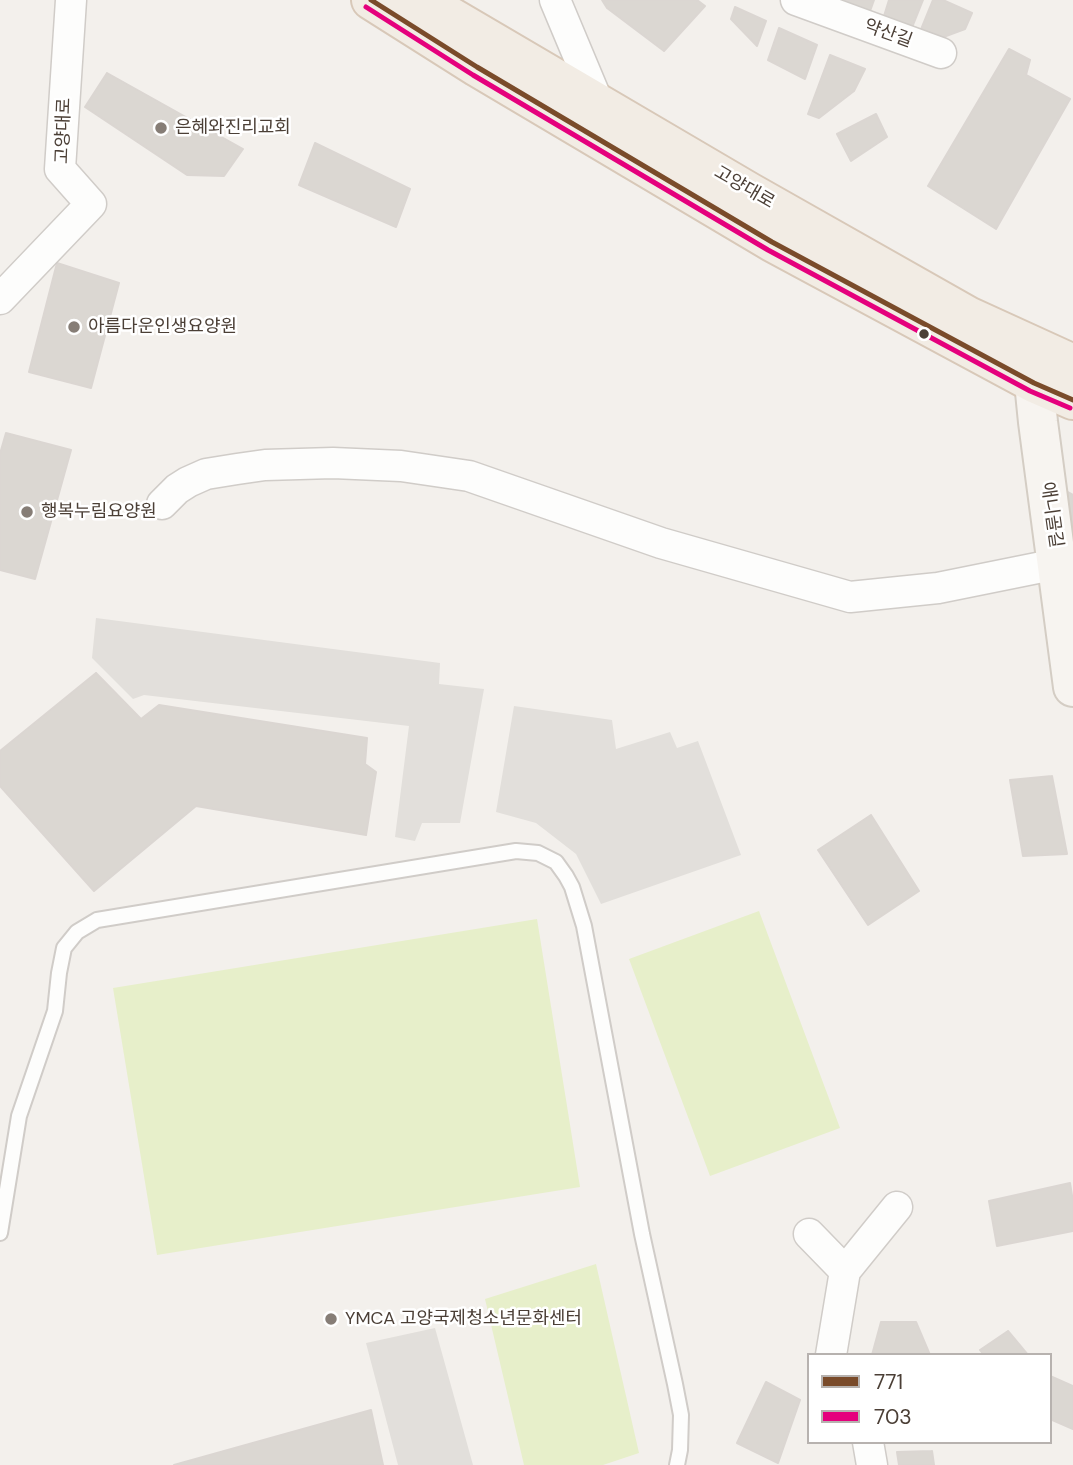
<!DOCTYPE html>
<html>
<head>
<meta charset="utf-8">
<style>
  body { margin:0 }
  #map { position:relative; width:1073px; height:1465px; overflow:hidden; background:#f3f0ec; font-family:"DM Sans",sans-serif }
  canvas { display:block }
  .legend { position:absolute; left:807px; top:1353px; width:245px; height:91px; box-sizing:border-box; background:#fff; border:2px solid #b7b2af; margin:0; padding:9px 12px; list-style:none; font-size:21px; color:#4b3f36 }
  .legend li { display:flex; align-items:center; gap:14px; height:35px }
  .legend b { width:35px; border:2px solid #b7b2af }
</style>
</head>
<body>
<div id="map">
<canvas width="1073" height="1465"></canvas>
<ul class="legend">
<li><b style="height:9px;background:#7a4b2a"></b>771</li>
<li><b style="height:9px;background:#e5007d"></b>703</li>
</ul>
</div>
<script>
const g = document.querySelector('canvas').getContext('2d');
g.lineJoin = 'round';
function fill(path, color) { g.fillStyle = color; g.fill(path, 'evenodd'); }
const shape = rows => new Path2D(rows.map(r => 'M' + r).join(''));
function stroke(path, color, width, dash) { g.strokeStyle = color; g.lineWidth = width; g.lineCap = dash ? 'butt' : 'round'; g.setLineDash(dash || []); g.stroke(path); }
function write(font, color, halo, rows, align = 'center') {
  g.font = font + ' "DM Sans","Noto Sans KR",sans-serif'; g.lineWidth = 5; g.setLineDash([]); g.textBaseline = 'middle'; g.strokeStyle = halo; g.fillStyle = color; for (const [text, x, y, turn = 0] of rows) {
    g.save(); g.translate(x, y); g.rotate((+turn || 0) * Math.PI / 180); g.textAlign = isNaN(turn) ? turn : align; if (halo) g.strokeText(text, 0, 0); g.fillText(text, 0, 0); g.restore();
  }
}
fill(shape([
  [759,911,840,1128,710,1176,629,959],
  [537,919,580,1187,157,1255,113,988],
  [596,1264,639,1453,603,1465,524,1465,485,1299]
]), '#e7efca');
fill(shape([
  [96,618,440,663,439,684,484,689,460,823,422,823,415,841,395,837,409,726,144,695,133,699,92,658],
  [514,706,612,720,616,749,670,732,677,748,698,741,741,855,601,904,576,854,536,823,496,812],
  [435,1328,473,1465,398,1465,366,1343]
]), '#e2dfdb');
const building = shape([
  [602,0,697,0,705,6,664,51,607,8,602,0],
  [838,0,874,0,869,14,838,0],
  [889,0,923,0,911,30,884,16,889,0],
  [933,0,943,0,972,13,965,29,938,39,920,32,933,0],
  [735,7,766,21,757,46,731,19,735,7],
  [779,28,817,45,805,79,768,60,779,28],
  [1009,49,1030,60,1026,75,1070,99,996,229,928,186,1009,49],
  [830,55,865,69,854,91,819,118,808,114,830,55],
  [107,73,243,149,224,176,187,175,85,107,107,73],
  [876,114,887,137,851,161,837,134,876,114],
  [315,143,410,189,396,227,299,185,315,143],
  [57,263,119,283,91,388,29,372,57,263],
  [6,433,71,450,35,579,0,570,0,454,6,433],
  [1062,489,1073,495,1073,526,1068,532,1062,489],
  [96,673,141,719,159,705,367,738,365,764,376,772,366,835,196,806,94,891,0,786,0,751,96,673],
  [1052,776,1067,854,1023,856,1010,780,1052,776],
  [871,815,919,891,868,925,818,850,871,815],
  [1070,1183,1073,1202,1073,1231,997,1246,989,1201,1070,1183],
  [881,1322,916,1322,930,1355,872,1355,881,1322],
  [1008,1331,1028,1355,984,1355,980,1350,1008,1331],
  [1050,1376,1073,1386,1073,1429,1050,1419,1050,1376],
  [766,1382,800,1400,778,1463,737,1443,766,1382],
  [371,1410,383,1465,174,1465,371,1410],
  [932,1451,934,1465,899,1465,897,1452,932,1451]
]);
fill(building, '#dbd7d2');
stroke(building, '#dbd6d2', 2);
const lane = shape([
  [0,1233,19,1116,55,1011,59,973,64,948,77,932,97,920,516,851,538,853,556,862,566,876,572,887,584,926,642,1234,675,1384,681,1415,680,1450,677,1465]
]);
const street = shape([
  [555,0,599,105,600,110],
  [796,0,941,53],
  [0,299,91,204,60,169,71,0],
  [162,504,177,489,188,482,206,474,237,469,265,465,333,463,401,466,469,476,661,543,850,597,938,588,1057,564],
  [809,1234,845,1271,831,1355],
  [845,1271,897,1207],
  [868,1442,872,1465]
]);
const secondary = shape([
  [1031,352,1038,422,1073,687]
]);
const primary = shape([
  [371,0,477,67,772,242,1034,383,1073,400],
  [422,0,749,192,968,316,1073,364]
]);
stroke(lane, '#d0ccc8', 18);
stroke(street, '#d0ccc8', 33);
stroke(secondary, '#d4cdc4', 42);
stroke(primary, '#d8c8b8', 42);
stroke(lane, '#fdfdfc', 14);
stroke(street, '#fdfdfc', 30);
stroke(secondary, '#f7f4f0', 38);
stroke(primary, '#f2ece4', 38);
stroke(shape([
  [371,0,477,67,772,242,1034,383,1073,400]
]), '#7a4b2a', 5);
stroke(shape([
  [366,7,473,75,768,250,1030,391,1070,408]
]), '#e5007d', 5);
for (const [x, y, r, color] of [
  [161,128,7,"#867d76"],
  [74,327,7,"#867d76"],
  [924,334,6,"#4b3f36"],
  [27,512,7,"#867d76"],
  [331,1319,7,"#867d76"]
]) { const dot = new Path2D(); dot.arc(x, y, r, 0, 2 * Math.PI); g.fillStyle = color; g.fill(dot); stroke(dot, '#fff', 2.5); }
write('18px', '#4b3f36', '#fff', [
  ["약산길",888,34,20],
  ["고양대로",64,131,-88],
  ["고양대로",744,188,30],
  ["애니골길",1051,515,82]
]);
write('18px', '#4b3f36', '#fff', [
  ["은혜와진리교회",175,128],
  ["아름다운인생요양원",88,327],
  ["행복누림요양원",41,512],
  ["YMCA 고양국제청소년문화센터",345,1319]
], 'left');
</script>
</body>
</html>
